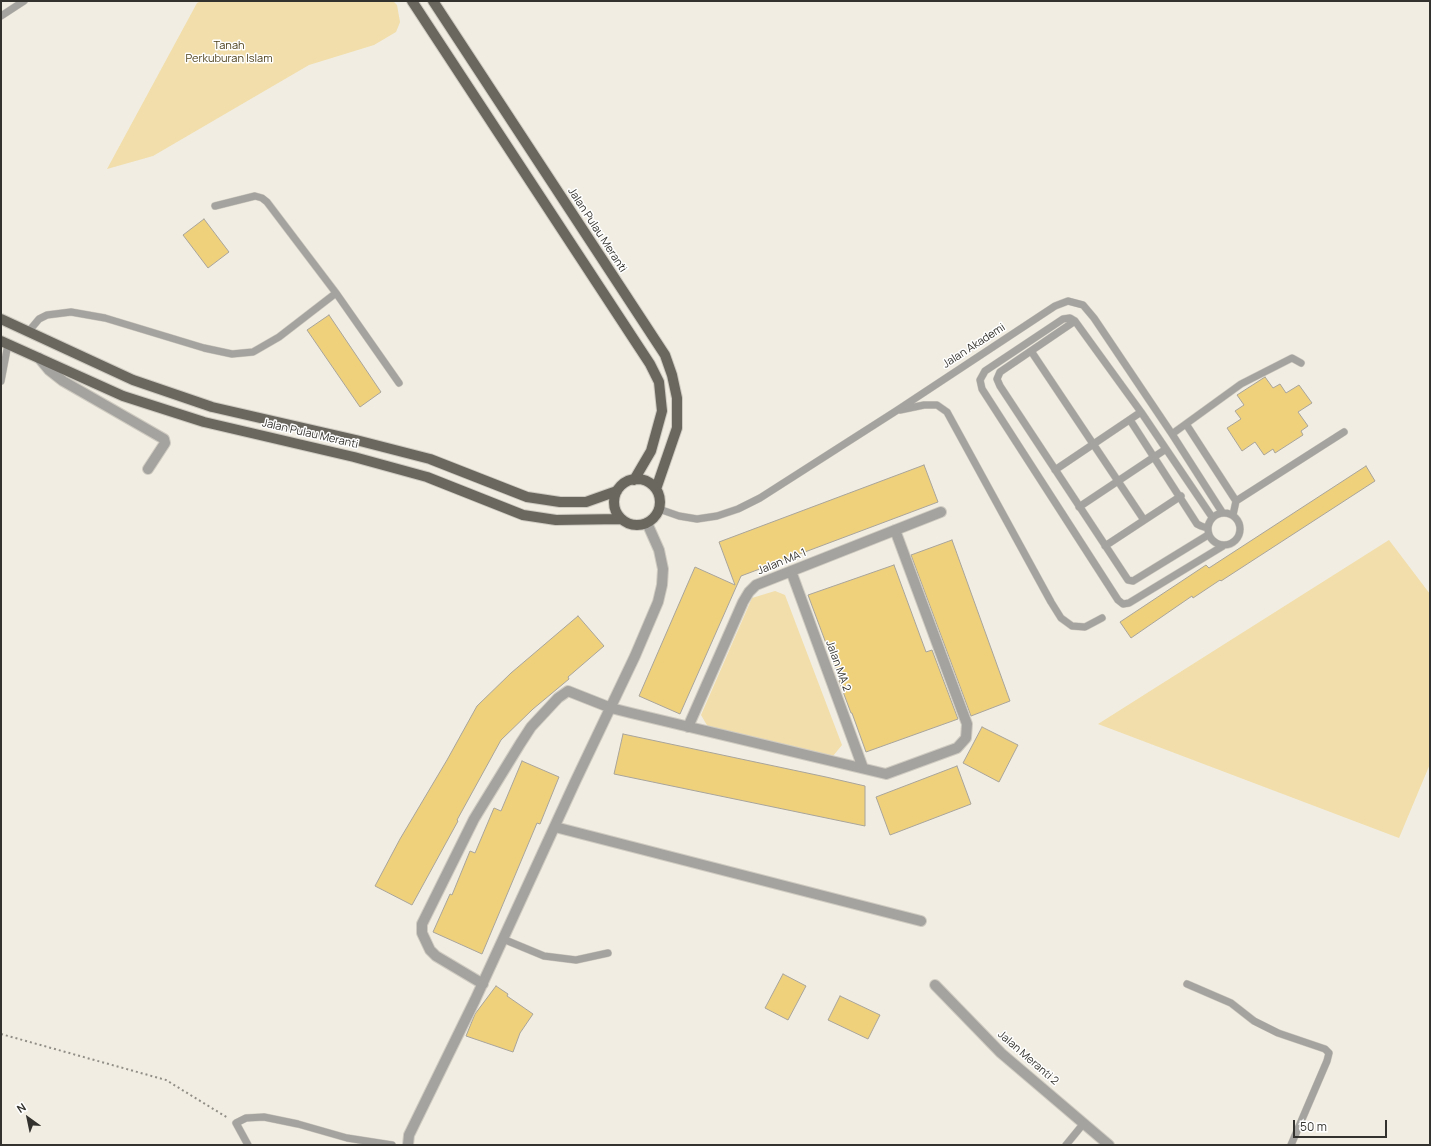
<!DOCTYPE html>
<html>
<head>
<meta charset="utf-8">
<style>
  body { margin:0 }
  #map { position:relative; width:1431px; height:1146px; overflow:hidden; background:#f1ede2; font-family:Manrope,sans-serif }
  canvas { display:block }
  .frame { position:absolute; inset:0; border:2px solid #33322e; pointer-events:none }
  .north { position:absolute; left:8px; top:1098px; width:40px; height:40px; -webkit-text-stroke:3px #fff; paint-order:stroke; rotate:327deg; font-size:11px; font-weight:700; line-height:16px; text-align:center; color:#33322e }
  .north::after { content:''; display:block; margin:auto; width:14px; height:18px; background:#33322e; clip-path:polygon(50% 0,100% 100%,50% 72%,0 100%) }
  .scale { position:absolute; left:1293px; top:1120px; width:94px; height:18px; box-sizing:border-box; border:2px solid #33322e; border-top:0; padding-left:5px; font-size:12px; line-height:14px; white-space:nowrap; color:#33322e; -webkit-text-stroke:3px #fff; paint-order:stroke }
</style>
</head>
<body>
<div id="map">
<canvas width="1431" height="1146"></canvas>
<div class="frame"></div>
<div class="north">N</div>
<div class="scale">50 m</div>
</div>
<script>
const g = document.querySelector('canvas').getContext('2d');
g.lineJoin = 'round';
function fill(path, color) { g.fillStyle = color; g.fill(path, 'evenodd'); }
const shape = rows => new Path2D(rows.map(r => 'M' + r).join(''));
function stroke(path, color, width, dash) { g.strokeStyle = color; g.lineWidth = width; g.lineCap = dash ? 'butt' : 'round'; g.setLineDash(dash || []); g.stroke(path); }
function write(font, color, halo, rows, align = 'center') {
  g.font = font + ' Manrope,sans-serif'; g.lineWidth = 3; g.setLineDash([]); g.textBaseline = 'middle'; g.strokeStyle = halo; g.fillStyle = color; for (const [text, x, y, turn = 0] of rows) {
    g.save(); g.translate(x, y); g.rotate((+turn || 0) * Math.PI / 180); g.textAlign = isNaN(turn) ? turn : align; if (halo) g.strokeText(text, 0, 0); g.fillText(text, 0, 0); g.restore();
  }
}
fill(shape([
  [201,1,393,1,397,5,400,22,396,32,374,45,309,65,153,156,107,169,197,3],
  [1389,540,1430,594,1430,764,1399,838,1098,724],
  [775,591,785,595,842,745,833,756,708,727,701,715,752,598]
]), '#f1deab');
const building = shape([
  [204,219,229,252,208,268,183,235,204,219],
  [329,315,381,392,360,407,307,330,329,315],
  [1265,377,1273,388,1280,384,1286,393,1299,385,1312,403,1298,412,1308,426,1301,431,1303,435,1275,453,1273,449,1264,455,1255,442,1242,451,1227,428,1241,419,1235,411,1244,405,1237,395,1265,377],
  [924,465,938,502,741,576,680,714,639,696,695,567,735,585,719,542,924,465],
  [1366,466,1375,481,1221,581,1220,580,1193,598,1192,596,1131,638,1120,622,1206,565,1209,568,1366,466],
  [952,540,1010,701,971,716,911,555,952,540],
  [894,565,926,652,932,650,958,719,866,752,852,713,851,713,839,681,840,681,808,595,894,565],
  [578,616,604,646,568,677,569,679,533,709,501,740,457,820,458,821,412,905,375,886,400,839,447,760,477,706,511,673,578,616],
  [982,727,1018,745,999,782,963,763,982,727],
  [623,734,826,777,865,786,865,826,614,774,623,734],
  [522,761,559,777,540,824,537,823,482,954,433,932,450,894,452,895,470,851,475,853,494,808,501,811,522,761],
  [957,766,971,804,890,835,876,797,957,766],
  [783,974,806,986,788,1020,765,1008,783,974],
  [496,986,508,994,507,996,533,1014,520,1033,513,1052,466,1036,475,1014,496,986],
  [840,996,880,1015,868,1039,828,1020,840,996]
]);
fill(building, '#f0d17b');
stroke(building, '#a8a49a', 1);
const service = shape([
  [1,16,24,1],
  [336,293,399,383],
  [1075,321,1000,372,997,379,1000,386,1128,580,1133,581,1208,535],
  [29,331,39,319,47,315,71,312,105,318,204,348,232,354,253,352,279,337,336,293,267,202,262,198,255,196,215,206],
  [1031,351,1144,520],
  [1,381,8,344],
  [900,410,924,405,937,405,947,412,1051,602,1061,618,1072,626,1085,627,1102,618],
  [1130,420,1197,524,1201,526,1207,528],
  [1186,424,1236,501],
  [1172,434,1241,384,1292,358,1301,363],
  [1055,470,1141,412],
  [1079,507,1166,449],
  [659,509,679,516,697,519,717,516,738,509,760,498,896,411,1055,306,1068,301,1083,305,1094,318,1172,434,1222,512],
  '1208 529a16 16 0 1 1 32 0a16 16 0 1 1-32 0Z',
  [1233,515,1236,501,1344,432],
  [1212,517,1141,412,1075,321,1070,318,1063,319,985,371,980,380,982,389,1118,600,1123,604,1129,603,1223,546],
  [1105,546,1181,496],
  [503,939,544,956,576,960,608,953],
  [1187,984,1231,1003,1254,1021,1278,1033,1325,1049,1329,1053,1327,1061,1291,1145],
  [248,1145,236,1123,246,1118,264,1117,298,1124,347,1138,392,1145],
  [1066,1145,1084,1123]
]);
const minor = shape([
  [39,358,49,370,63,381,164,439,165,443,148,469],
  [791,571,863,768],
  [688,727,743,602,749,592,756,585,941,512],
  [555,827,921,921],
  [483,984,436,956,430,950,422,933,422,924,474,819,520,744,531,727,558,698,568,691,611,708,631,713,886,774,957,748,966,738,967,724,895,530],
  [935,985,1001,1053,1109,1145],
  [408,1145,409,1135,475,1000,575,782,635,656,658,602,662,585,663,569,659,550,647,523]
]);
const primary = shape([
  [412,1,650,364,659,382,662,411,651,451,634,480],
  [433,1,665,355,672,375,677,398,677,428,656,489],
  [1,319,133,380,212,407,356,440,430,459,527,497,560,502,586,502,617,491],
  [1,341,123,396,204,422,354,457,427,477,523,515,556,520,621,519],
  '614 502a23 23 0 1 1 46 0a23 23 0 1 1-46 0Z'
]);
stroke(service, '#cfcbc2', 8);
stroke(minor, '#cfcbc2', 12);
stroke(primary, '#cfcbc2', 12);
stroke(shape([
  [1,1034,166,1080,228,1118]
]), '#918e87', 2, [2, 3]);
stroke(service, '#a5a39f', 7);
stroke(minor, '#a5a39f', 10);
stroke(primary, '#6a675f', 10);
write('11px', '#4e411c', '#fff', [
  ["Tanah",229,46],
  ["Perkuburan Islam",229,59]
]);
write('11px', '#33322e', '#fff', [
  ["Jalan Pulau Meranti",597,230,57],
  ["Jalan Akademi",974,346,-33],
  ["Jalan Pulau Meranti",310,434,13],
  ["Jalan MA 1",782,562,-22],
  ["Jalan MA 2",838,666,70],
  ["Jalan Meranti 2",1028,1058,41]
]);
</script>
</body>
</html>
